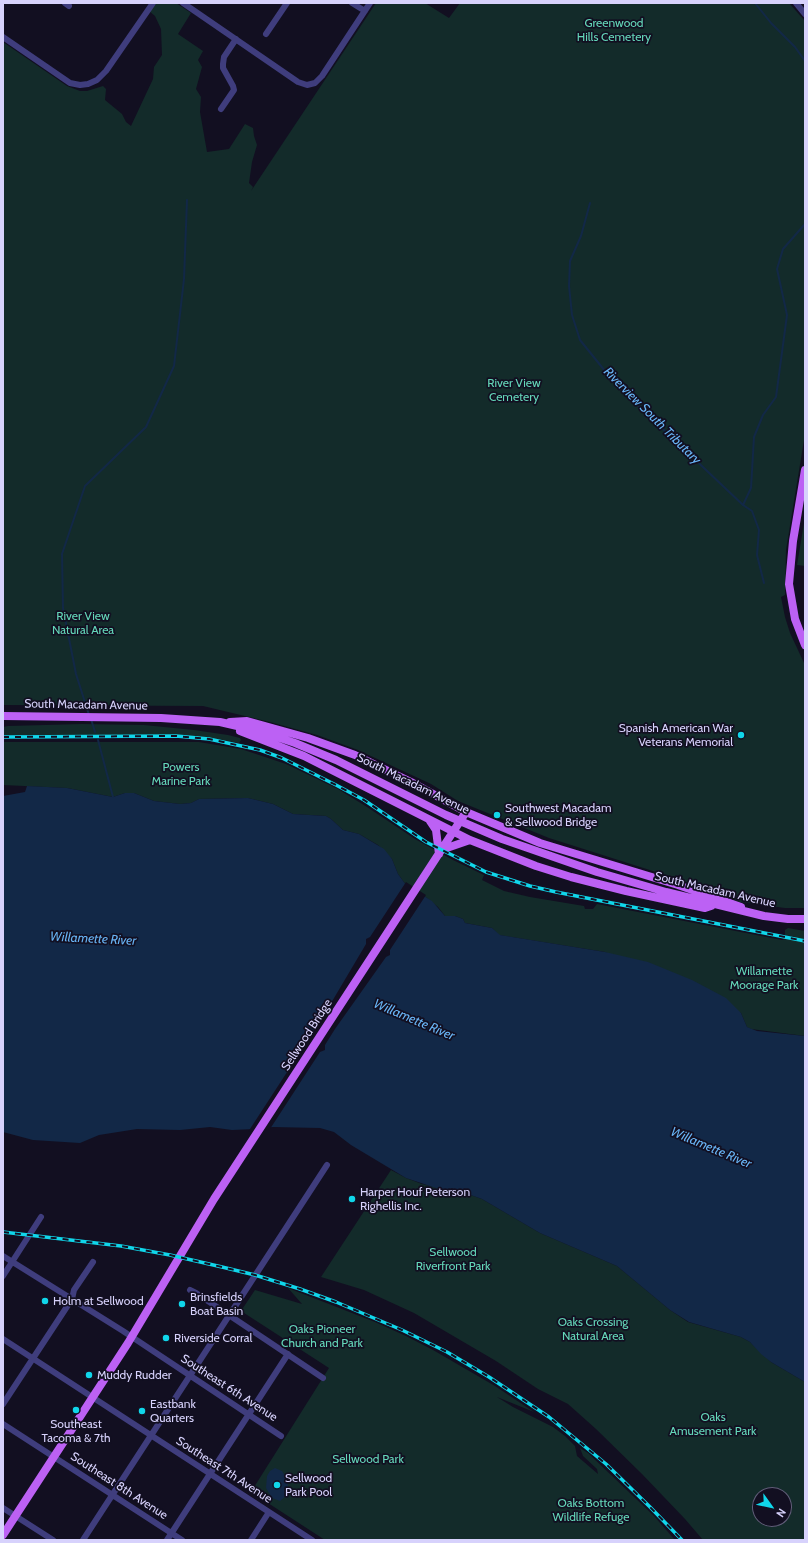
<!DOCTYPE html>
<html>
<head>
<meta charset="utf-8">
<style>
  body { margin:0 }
  #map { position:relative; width:808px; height:1543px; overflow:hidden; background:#120f21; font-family:Cabin,sans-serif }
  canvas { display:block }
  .frame { position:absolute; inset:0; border:4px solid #d7d2fc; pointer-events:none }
  .north { position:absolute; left:752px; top:1487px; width:40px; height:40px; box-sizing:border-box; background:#120f21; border:1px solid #615d79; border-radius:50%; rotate:123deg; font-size:11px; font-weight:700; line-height:16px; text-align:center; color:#d7d2fc }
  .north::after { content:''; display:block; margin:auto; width:14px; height:18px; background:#10d6ea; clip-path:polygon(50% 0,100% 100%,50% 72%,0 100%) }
</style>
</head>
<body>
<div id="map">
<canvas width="808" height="1543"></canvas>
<div class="frame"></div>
<div class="north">N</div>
</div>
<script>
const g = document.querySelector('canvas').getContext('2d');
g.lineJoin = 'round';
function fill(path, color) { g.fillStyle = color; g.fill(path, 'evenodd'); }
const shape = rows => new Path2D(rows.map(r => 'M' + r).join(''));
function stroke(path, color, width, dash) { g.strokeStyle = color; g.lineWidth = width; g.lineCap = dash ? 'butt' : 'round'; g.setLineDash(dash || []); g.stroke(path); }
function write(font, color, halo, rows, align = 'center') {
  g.font = font + ' Cabin,sans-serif'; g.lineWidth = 3.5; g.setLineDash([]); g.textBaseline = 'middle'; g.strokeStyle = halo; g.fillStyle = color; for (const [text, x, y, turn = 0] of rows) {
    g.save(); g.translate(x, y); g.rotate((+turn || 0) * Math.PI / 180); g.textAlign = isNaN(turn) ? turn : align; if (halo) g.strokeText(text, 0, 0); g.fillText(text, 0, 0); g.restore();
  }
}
fill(shape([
  [157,3,176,3,191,13,178,34,203,51,198,60,202,67,196,89,201,97,200,112,207,152,229,149,245,124,253,128,254,136,257,145,252,162,249,183,253,187,251,191,376,3,425,3,449,18,460,3,789,3,805,21,805,434,786,550,785,595,781,597,785,617,790,633,805,665,805,908,785,908,740,902,678,879,549,838,458,801,431,784,358,750,317,735,270,722,203,706,3,705,3,42,67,86,80,91,87,91,103,86,106,89,105,100,122,114,126,122,131,126,153,79,154,67,162,55,161,29,155,16,149,11],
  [805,517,805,566,797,565],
  [82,724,144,725,194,730,228,735,240,738,241,740,239,743,212,738,168,735,3,735,3,727,8,726],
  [3,742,199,742,241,749,286,764,338,789,367,807,415,839,453,860,484,875,482,880,504,891,530,897,584,906,585,909,593,909,597,904,782,940,796,937,785,935,785,930,788,928,805,931,805,1036,751,1029,747,1027,741,1013,605,952,499,935,492,928,465,923,463,919,455,916,445,916,438,907,427,898,406,885,398,874,392,859,378,845,359,834,343,830,331,819,326,816,293,814,273,804,248,798,199,799,191,803,180,804,154,801,134,793,125,793,113,797,67,788,3,785],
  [391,1170,406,1178,422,1184,451,1191,465,1193,482,1199,540,1233,617,1266,670,1310,688,1322,741,1337,750,1342,771,1362,805,1382,805,1540,703,1540,685,1519,642,1474,596,1429,568,1404,538,1389,496,1361,414,1313,364,1290,321,1277],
  [760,1495,784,1495,784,1519,760,1519],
  [288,1288,375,1322,406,1336,433,1350,495,1386,534,1412,497,1397,513,1407,553,1427,565,1436,575,1446,577,1456,598,1474,597,1469,583,1456,580,1448,588,1453,654,1516,675,1540,325,1540,251,1492,329,1368,241,1311,255,1290,302,1304]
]), '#132b2a');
fill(shape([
  [27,786,67,788,113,797,125,793,134,793,154,801,180,804,191,803,199,799,248,798,273,804,293,814,326,816,331,819,343,830,359,834,384,849,392,859,398,874,406,885,432,901,445,916,455,916,463,919,465,923,492,928,500,935,605,952,648,962,692,980,726,998,741,1013,747,1027,757,1031,805,1036,805,1382,771,1362,761,1354,750,1342,741,1337,689,1322,670,1310,617,1266,540,1233,482,1199,465,1193,439,1189,406,1178,351,1145,334,1132,320,1128,273,1127,254,1129,232,1130,210,1127,180,1130,137,1129,99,1135,80,1143,33,1140,3,1132,3,796,25,792],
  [275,1468,282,1471,288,1481,287,1495,280,1501,272,1498,266,1488,267,1476,270,1471]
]), '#122847');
fill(shape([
  [406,882,426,895,390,950,390,955,386,957,335,1029,325,1045,325,1050,320,1052,270,1129,248,1132,306,1043,306,1038,310,1036,321,1020,366,944,366,939,370,937]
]), '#120f21');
stroke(shape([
  [755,3,771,23,795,47,805,61],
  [590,203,581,236,570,261,569,286,572,315,580,340,605,371,629,397,743,505],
  [764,583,757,555,759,530,752,511,743,505,751,488,754,437,763,415,776,397,787,315,777,269,783,249,805,224],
  [89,715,76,674,63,608,62,554,85,486,146,427,174,366,184,279,187,200],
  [91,719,95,732],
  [98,740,113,797]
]), '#122847', 2);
stroke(shape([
  [65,3,69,6],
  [183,3,298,82,307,85,315,83,322,76,370,3],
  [352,3,365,11],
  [796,3,805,14],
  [266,34,287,3],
  [3,37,70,83,80,85,88,84,97,80,106,71,153,3],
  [221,109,234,90,233,86,223,68,223,64,224,57,236,39],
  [3,1256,123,1331,281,1436],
  [3,1276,41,1217],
  [190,1290,196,1293,323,1378],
  [3,1339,312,1540],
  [3,1404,72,1299,74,1290,93,1262],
  [3,1424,182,1540],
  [3,1508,53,1540],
  [83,1540,327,1165],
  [167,1540,288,1354],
  [251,1540,269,1512]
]), '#3f3d7d', 6);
stroke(shape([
  [805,470,793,541,789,584,795,619,805,645],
  [3,716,161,718,220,722,259,731,295,743,336,760,446,815,502,839,597,872,666,892,764,916,788,919,805,919],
  [230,722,247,721,308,738,355,755,411,782,466,812,540,843,678,885,741,907],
  [240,731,304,756,470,840,536,866,571,877,626,891,705,908,711,906],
  [430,821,436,830,439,854],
  [441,850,470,840],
  [3,1535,128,1343,214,1199,466,812]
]), '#bc61f4', 8);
const rail = shape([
  [3,737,176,736,209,739,260,750,282,758,336,785,364,800,426,842,486,872,530,886,556,892,805,941],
  [3,1232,121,1246,170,1255,222,1267,255,1275,300,1289,336,1302,402,1330,447,1352,489,1377,549,1417,606,1464,650,1507,682,1540]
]);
stroke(rail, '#10d6ea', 3.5);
stroke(rail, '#120f21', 2, [6]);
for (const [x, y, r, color] of [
  [741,735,4,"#10d6ea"],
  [497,815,4,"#10d6ea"],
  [352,1199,4,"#10d6ea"],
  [45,1301,4,"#10d6ea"],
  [182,1304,4,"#10d6ea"],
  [166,1338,4,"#10d6ea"],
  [89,1375,4,"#10d6ea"],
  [76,1410,4,"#10d6ea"],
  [142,1411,4,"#10d6ea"],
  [277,1485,4,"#10d6ea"]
]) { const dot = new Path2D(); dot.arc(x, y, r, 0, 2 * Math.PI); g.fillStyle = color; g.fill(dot); stroke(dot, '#120f21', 1.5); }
write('12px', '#64d7b9', '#120f21', [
  ["Greenwood",614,23],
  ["Hills Cemetery",614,37],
  ["River View",514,383],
  ["Cemetery",514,397],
  ["River View",83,616],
  ["Natural Area",83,630],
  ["Powers",181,767],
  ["Marine Park",181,781],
  ["Willamette",764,971],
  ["Moorage Park",764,985],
  ["Sellwood",453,1252],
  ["Riverfront Park",453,1266],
  ["Oaks Crossing",593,1322],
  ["Natural Area",593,1336],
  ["Oaks Pioneer",322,1329],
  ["Church and Park",322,1343],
  ["Oaks",713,1417],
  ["Amusement Park",713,1431],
  ["Sellwood Park",368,1459],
  ["Oaks Bottom",591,1503],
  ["Wildlife Refuge",591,1517]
]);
write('12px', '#d7d2fc', '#120f21', [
  ["South Macadam Avenue",86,705,1],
  ["South Macadam Avenue",413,784,26],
  ["South Macadam Avenue",715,890,13],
  ["Sellwood Bridge",307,1035,-57],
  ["Southeast 6th Avenue",229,1388,33],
  ["Southeast 7th Avenue",224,1470,33],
  ["Southeast 8th Avenue",119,1486,33]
]);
write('12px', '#d7d2fc', '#120f21', [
  ["Spanish American War",733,728,"right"],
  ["Veterans Memorial",733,742,"right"],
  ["Southwest Macadam",505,808],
  ["& Sellwood Bridge",505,822],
  ["Harper Houf Peterson",360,1192],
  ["Righellis Inc.",360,1206],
  ["Brinsfields",190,1297],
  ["Boat Basin",190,1311],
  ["Holm at Sellwood",53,1301],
  ["Riverside Corral",174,1338],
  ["Muddy Rudder",97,1375],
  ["Eastbank",150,1404],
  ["Quarters",150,1418],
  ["Southeast",76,1424,"center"],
  ["Tacoma & 7th",76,1438,"center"],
  ["Sellwood",285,1478],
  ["Park Pool",285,1492]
], 'left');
write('italic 13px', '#68b4f5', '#120f21', [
  ["Riverview South Tributary",652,416,45],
  ["Willamette River",93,939,3],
  ["Willamette River",414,1020,23],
  ["Willamette River",711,1148,23]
]);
</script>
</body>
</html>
